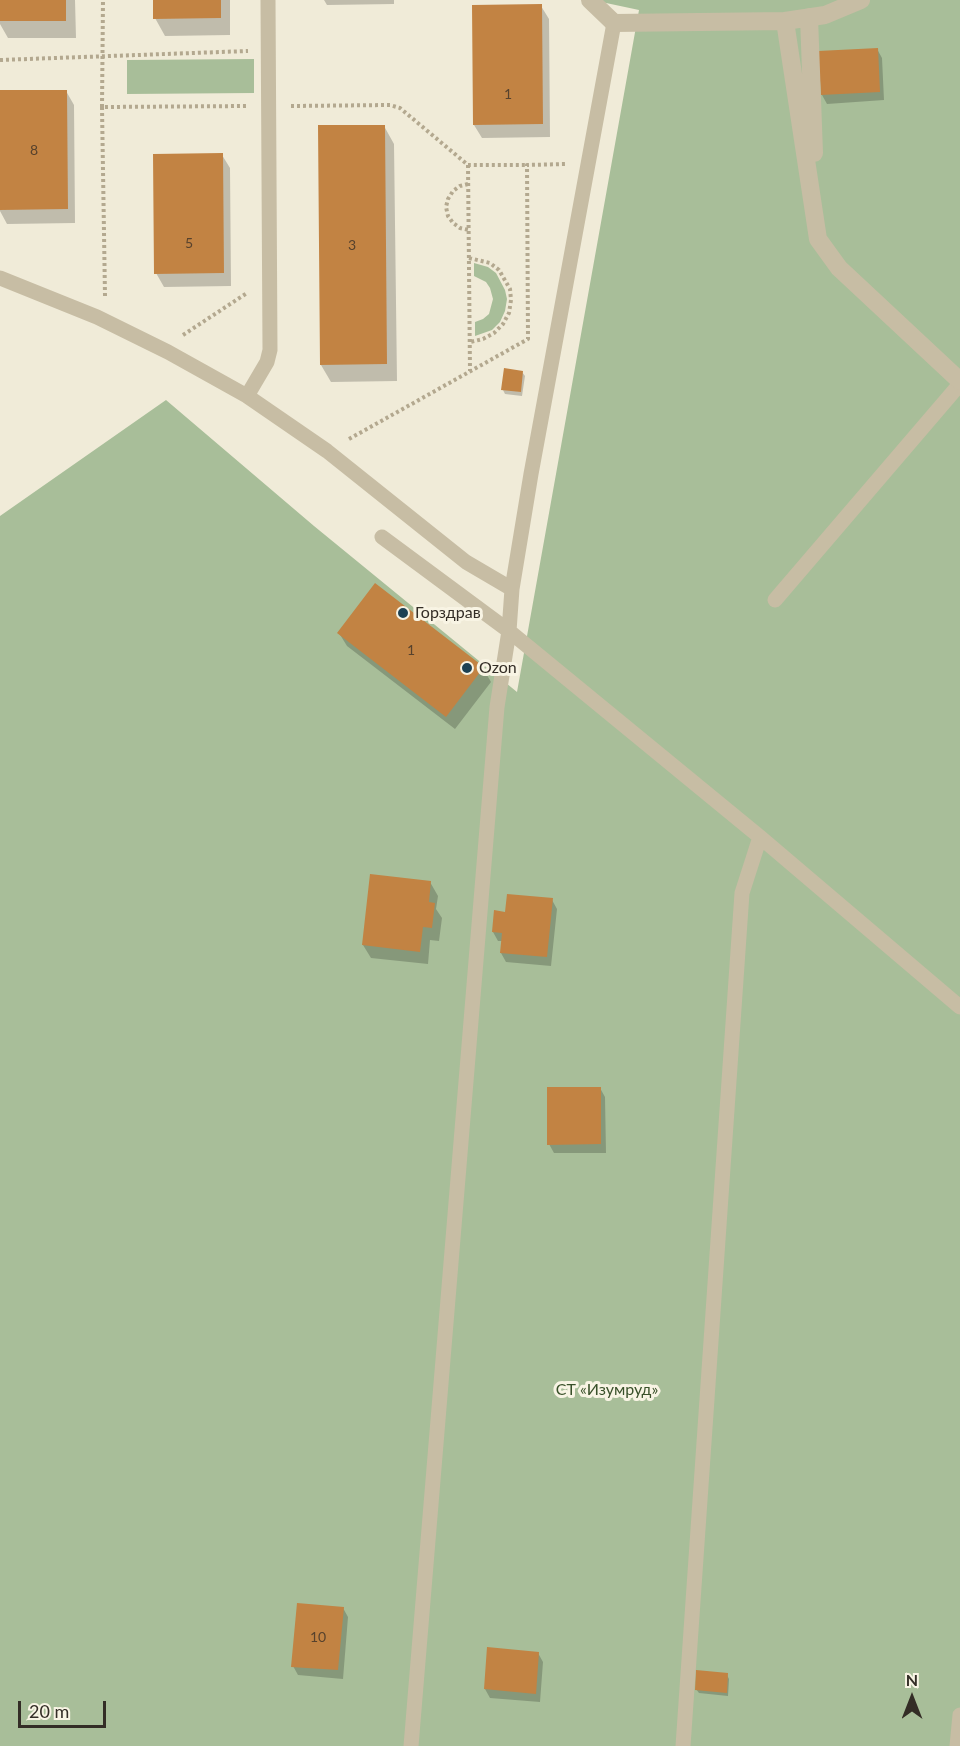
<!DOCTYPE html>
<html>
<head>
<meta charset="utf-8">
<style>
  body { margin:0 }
  #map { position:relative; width:960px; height:1746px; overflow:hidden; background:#f0ebd8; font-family:Lato,sans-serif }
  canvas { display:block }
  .north { position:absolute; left:882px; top:1668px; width:60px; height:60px; -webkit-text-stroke:4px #f8f4e4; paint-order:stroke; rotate:0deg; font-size:16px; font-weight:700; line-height:24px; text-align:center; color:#332d26 }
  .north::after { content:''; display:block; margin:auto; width:21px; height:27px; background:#332d26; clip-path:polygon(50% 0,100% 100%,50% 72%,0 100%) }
  .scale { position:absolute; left:18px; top:1701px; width:88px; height:27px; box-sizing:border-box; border:3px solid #332d26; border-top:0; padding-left:8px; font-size:18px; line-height:21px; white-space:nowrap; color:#332d26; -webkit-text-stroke:4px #f8f4e4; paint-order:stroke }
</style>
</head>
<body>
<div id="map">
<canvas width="960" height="1746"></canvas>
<div class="north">N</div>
<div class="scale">20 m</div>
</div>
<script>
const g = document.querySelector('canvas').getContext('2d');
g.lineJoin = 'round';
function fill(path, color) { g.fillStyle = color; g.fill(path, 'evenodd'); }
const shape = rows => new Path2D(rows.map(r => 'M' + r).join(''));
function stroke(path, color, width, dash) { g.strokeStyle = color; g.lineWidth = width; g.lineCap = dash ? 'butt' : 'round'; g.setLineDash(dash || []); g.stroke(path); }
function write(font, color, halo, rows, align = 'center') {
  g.font = font + ' Lato,sans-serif'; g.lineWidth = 6; g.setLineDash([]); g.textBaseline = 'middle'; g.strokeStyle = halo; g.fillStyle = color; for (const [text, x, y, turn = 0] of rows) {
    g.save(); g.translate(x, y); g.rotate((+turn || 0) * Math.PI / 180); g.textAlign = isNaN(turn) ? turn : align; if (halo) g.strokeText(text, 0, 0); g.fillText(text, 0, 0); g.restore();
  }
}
fill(shape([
  [592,0,960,0,960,1746,0,1746,0,516,166,400,314,526,517,692,639,10],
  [254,59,254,93,127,94,127,60],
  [474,263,488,267,496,273,505,290,507,299,505,311,500,322,492,330,475,336,475,322,483,319,489,314,493,299,490,288,486,282,474,276]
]), '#a8be99');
fill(shape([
  [0,0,75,0,76,38,8,38,0,24],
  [155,0,230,0,230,35,165,36,155,18],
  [324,0,394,0,394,4,327,5],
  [541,6,549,19,550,137,482,138,474,125],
  [877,49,882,58,884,100,827,104,822,95,820,53],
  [66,91,74,105,75,223,7,224,0,211,0,92],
  [384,126,394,144,397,381,331,382,321,365],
  [222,155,230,168,231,286,164,287,156,273],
  [522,372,525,376,522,396,505,394,503,390],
  [376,586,483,668,491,682,455,729,347,646,339,633],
  [430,882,438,896,436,909,442,918,439,941,430,940,428,964,371,958,363,945],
  [552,900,557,909,551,966,506,962,501,953,502,941,498,941,493,932,507,913],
  [600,1088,605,1097,606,1153,554,1153,549,1144],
  [343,1608,348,1617,343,1679,298,1675,293,1666],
  [538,1653,543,1662,540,1702,490,1698,485,1689],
  [727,1675,729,1679,728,1696,699,1693,696,1689]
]), '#0003');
fill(shape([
  [0,0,66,0,66,21,0,21],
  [153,0,221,0,221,18,153,19],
  [542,4,543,124,473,125,472,5],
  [878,48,880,92,821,95,818,51],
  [0,90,67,90,68,209,0,210],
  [318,125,385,125,387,364,320,365],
  [223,153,224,273,154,274,153,154],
  [504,368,523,371,521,392,501,390],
  [375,583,484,667,446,717,337,633],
  [370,874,431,881,429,902,435,903,432,928,423,927,420,952,362,945],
  [507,894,553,898,547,957,500,953,502,933,492,932,494,910,505,912],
  [547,1087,601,1087,601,1144,547,1145],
  [297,1603,344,1607,338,1670,291,1667],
  [487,1647,539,1652,536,1694,484,1689],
  [696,1670,728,1673,727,1693,695,1690]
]), '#c28343');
stroke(shape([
  [0,60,248,51],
  [291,106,390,105,400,108,468,165,527,165],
  [102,107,103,0],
  [468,165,470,371],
  [468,184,460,186,453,191,448,199,446,207,448,216,453,223,460,228,469,230],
  [469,258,490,263,499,270,510,289,511,300,509,313,503,324,494,333,483,339,470,342],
  [105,296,102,107,248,106],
  [183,335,247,293],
  [349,439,528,339,527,165,566,164]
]), '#b3a88f', 4, [3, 3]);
stroke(shape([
  [0,278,97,317,168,352,247,396,327,451,466,562,512,589],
  [247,396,267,362,270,350,268,0],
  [382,537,509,631,760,837,960,1007],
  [775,600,960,384],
  [411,1746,497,707,509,631,512,589,531,474,614,23],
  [683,1746,742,893,760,837],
  [957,1746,960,1715]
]), '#c7bda4', 15);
stroke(shape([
  [590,0,614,23,785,21,825,15,861,0],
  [809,17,814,153],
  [785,21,818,239,839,268,960,381]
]), '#c7bda4', 18);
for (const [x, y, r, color] of [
  [403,613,6,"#1d4153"],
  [467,668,6,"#1d4153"]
]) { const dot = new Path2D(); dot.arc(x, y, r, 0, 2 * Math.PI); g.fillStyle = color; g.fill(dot); stroke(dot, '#f8f4e4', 2); }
write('14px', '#57422d', null, [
  ["1",508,94],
  ["8",34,150],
  ["5",189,243],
  ["3",352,245],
  ["1",411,650],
  ["10",318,1637]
]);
write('16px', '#332d26', '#f8f4e4', [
  ["Горздрав",415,613],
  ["Ozon",479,668]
], 'left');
write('16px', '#39512a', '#f8f4e4', [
  ["СТ «Изумруд»",607,1390]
]);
</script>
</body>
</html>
